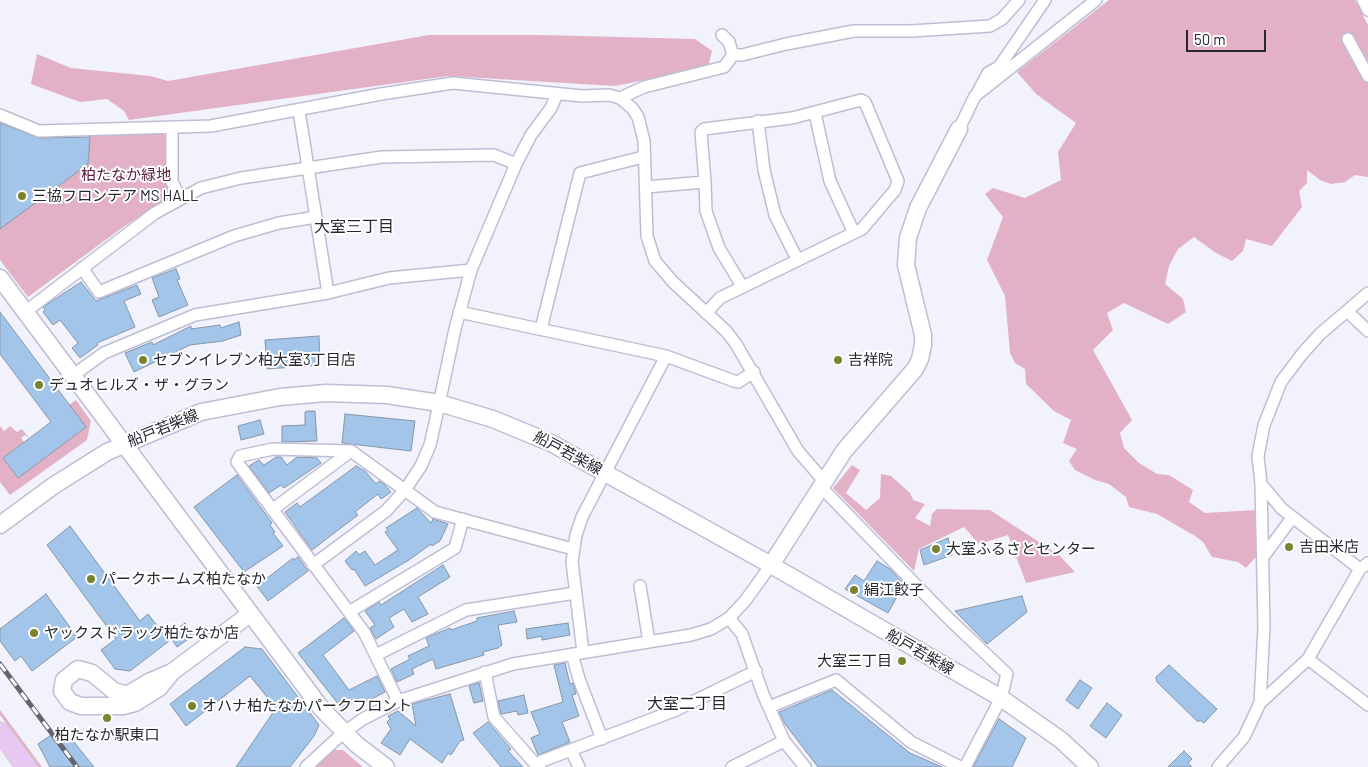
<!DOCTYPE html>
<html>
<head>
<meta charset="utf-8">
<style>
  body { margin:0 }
  #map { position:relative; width:1368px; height:767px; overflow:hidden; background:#f2f2fc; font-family:Barlow,sans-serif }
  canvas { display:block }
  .scale { position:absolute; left:1186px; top:30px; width:80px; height:22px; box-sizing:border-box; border:2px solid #26272f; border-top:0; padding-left:6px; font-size:15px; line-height:18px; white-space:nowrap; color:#26272f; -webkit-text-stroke:4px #fff; paint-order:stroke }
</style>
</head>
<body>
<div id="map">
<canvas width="1368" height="767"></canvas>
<div class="scale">50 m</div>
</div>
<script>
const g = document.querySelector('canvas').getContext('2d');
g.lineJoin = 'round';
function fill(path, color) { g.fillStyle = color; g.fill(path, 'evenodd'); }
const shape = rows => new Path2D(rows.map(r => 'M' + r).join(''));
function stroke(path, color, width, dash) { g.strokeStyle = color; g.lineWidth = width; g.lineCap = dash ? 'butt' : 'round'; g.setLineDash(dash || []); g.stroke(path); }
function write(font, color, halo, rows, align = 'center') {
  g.font = font + ' Barlow,"Noto Sans JP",sans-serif'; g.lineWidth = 4; g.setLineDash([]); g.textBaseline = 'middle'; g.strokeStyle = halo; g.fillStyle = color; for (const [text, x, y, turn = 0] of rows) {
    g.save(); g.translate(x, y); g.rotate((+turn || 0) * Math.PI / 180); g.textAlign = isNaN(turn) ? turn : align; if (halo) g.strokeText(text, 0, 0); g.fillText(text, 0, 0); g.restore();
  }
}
fill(shape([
  [1109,0,1355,0,1368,25,1368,177,1355,175,1345,182,1331,184,1320,180,1307,170,1307,183,1299,191,1302,207,1272,246,1246,239,1243,251,1232,261,1216,253,1194,237,1178,249,1169,266,1165,284,1183,299,1186,312,1168,324,1124,303,1107,313,1113,330,1093,350,1132,420,1120,433,1124,448,1139,463,1157,474,1169,475,1193,490,1189,502,1205,513,1256,510,1256,557,1246,568,1238,562,1212,557,1203,542,1195,536,1157,514,1129,507,1126,497,1109,484,1095,480,1075,470,1069,461,1077,449,1063,443,1071,420,1054,411,1026,384,1025,369,1015,363,1010,353,1005,296,987,260,1003,217,985,194,993,188,1025,198,1061,180,1058,152,1076,123,1036,94,1017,72],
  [429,35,542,35,695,39,712,51,708,67,615,86,448,76,129,120,124,111,107,99,80,102,31,84,37,54,71,68,150,76,168,81],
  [160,132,167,136,166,184,171,192,170,196,119,230,28,297,0,260,0,229,88,164,90,135],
  [76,400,91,421,87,440,10,495,0,482,0,426,4,431,10,426,17,432,22,429,29,438,25,435,21,438,24,442,3,458,18,478,86,427,69,405],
  [852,465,860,470,846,493,866,510,880,498,881,474,891,476,910,493,913,500,925,504,915,518,930,526,932,514,937,509,990,510,1059,555,1075,572,1026,583,1008,535,979,544,964,527,919,549,914,571,833,488],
  [0,710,42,767,38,767,0,715],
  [332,750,343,750,363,767,313,767]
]), '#e2b1c6');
const building = shape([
  [0,123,39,138,90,137,88,164,0,229,0,123],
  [176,269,180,279,177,280,188,305,159,317,152,300,159,297,152,278,176,269],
  [81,282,96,301,137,285,141,294,124,301,135,327,97,343,98,345,80,358,72,348,78,343,60,320,53,325,43,312,45,310,43,307,81,282],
  [0,312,86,427,18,478,3,458,51,422,0,354,0,312],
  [239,322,241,335,223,341,190,345,134,372,125,353,152,342,153,345,191,326,191,329,220,325,221,328,239,322],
  [319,336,320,365,267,369,265,340,319,336],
  [309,411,315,411,317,441,282,442,282,426,305,425,305,412,309,411],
  [345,414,415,421,411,451,342,443,345,414],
  [260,420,264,434,241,440,238,426,260,420],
  [276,457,281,457,287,465,297,457,317,458,321,463,284,488,281,485,269,493,249,466,259,460,264,465,276,457],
  [356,466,365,471,376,484,379,481,384,484,391,492,381,499,378,494,355,512,358,515,312,550,285,512,297,503,300,507,356,466],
  [237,475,272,523,270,525,275,532,273,533,283,546,244,572,194,507,237,475],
  [417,508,431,523,433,519,448,524,440,541,432,546,431,544,409,560,365,586,354,569,352,570,345,561,356,551,359,555,365,551,375,565,398,550,385,532,388,530,386,528,417,508],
  [70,526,140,621,148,614,169,641,130,671,115,669,101,650,116,639,47,545,70,526],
  [948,538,952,555,924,565,920,550,948,538],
  [298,557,308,571,268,601,257,586,293,558,294,560,298,557],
  [877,561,890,569,904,584,888,613,845,589,855,575,864,581,877,561],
  [443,565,450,577,418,597,428,614,412,622,404,609,389,618,394,627,376,639,370,628,375,625,365,611,379,602,381,605,443,565],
  [46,594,77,637,32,671,21,656,15,661,0,641,0,629,46,594],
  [1022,596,1027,612,987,644,955,611,1022,596],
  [514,611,517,622,498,625,502,645,498,648,483,652,484,655,436,669,433,659,412,669,414,674,397,682,391,669,410,659,408,656,429,646,426,638,450,628,451,630,477,621,477,618,514,611],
  [344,618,354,631,323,655,349,690,377,676,385,692,362,704,359,698,343,710,298,653,344,618],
  [185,623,194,635,177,647,169,635,185,623],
  [568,623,570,635,542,640,542,636,527,639,526,629,568,623],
  [245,647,262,649,319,725,314,736,290,767,236,767,276,708,250,676,186,726,170,704,245,647],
  [565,663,570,684,573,683,575,690,576,694,572,695,579,716,562,722,570,742,538,755,531,738,540,734,531,712,563,702,554,665,565,663],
  [1169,665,1217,709,1204,723,1200,720,1198,722,1157,682,1156,677,1169,665],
  [1080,680,1092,688,1078,709,1066,700,1080,680],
  [479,683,483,701,474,703,469,686,479,683],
  [832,690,910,753,942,767,818,767,785,724,779,712,832,690],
  [450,694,464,740,460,741,451,755,448,753,442,763,410,739,400,755,381,743,391,729,387,722,390,719,388,716,398,711,416,726,412,704,450,694],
  [524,695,528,713,518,715,517,711,501,714,498,701,524,695],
  [1107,703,1122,715,1106,738,1090,726,1107,703],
  [999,719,1026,738,1012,767,973,767,999,719],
  [488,722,511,749,508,751,523,767,501,767,473,733,488,722],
  [61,728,70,737,94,767,50,767,38,744,61,728],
  [1184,751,1192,759,1188,763,1192,767,1168,767,1184,751]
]);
fill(building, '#a3c5e9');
stroke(building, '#8596a7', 1);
const street = shape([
  [1363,0,1368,10],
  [1348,39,1368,76],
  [733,55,742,55,786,44,854,31,911,31,990,26,1002,19,1019,0],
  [978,92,988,73,999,67,1045,0],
  [620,98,644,87,724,67,733,55,729,42,722,35],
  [299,111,328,293],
  [815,113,830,181,854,233],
  [0,115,39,131,211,126,381,94,453,83,582,96,609,95,620,98,632,108,638,117,644,141,647,236,655,261,673,282,726,331,736,344,798,451,824,481],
  [758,121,764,170,775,215,797,259],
  [172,129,172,182,180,198],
  [959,129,975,96,1096,0],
  [705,182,706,211,719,248,742,286],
  [646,187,705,182,701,132,704,129,792,118,861,100,865,102,898,181,895,190,862,229,720,298,706,313],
  [82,268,99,292,234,236,279,223,316,217],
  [1347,311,1368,331],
  [25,312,155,213,201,188,241,178,382,157,494,155,516,164],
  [459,312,666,356,734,381,738,382,754,372],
  [541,329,580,173,643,157],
  [72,376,104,353,195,315,328,293,389,278,471,270],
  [1261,484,1282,509,1360,569],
  [820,486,947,617,1007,674,1001,698,965,767],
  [272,510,351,451],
  [1263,557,1292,518],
  [313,565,386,511,405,490,421,466,430,445,435,423,455,329,471,270,516,164,531,135,551,108,557,94],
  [640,586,649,642],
  [349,612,455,548,463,519],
  [729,618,742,634,763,694,784,741,805,767],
  [583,652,572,562,576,535,582,517,666,356],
  [572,654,579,679,602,739],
  [376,655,466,610,575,593],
  [1308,659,1368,705],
  [485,672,494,717,538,767],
  [398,701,364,632,237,462,240,456,273,449,351,451,435,512,573,549],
  [1260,703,1308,659,1360,569,1368,563],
  [769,707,836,680,911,742,960,767],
  [571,750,579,767],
  [306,767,343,733,363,719,398,701,513,664,691,635,711,629,729,618,745,601,771,565],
  [538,767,542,761,676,710,756,671],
  [732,767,784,741],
  [1218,767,1244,737,1260,703,1264,627,1261,484,1258,456,1264,425,1281,382,1302,354,1320,334,1368,293]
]);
const secondary = shape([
  [0,278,321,708,356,744,386,767],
  [0,525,53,486,107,452,201,412,280,397,326,393,387,395,439,403,493,419,551,443,771,565,1001,698,1061,740,1090,767],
  [771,565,844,451,915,369,920,359,923,345,923,335,906,265,908,238,918,208,959,129],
  [172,672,151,681,127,695,114,691,92,673,78,669,64,680,62,691,70,702,81,706,123,706,135,703,159,688,172,672,250,614]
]);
const primary = shape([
  [0,732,26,767]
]);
stroke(street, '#bdbed5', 14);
stroke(secondary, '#bdbed5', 19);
stroke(primary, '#cfcfd1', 21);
stroke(street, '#fff', 11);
stroke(secondary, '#fff', 16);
stroke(primary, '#e8c8f2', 19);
const rail = shape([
  [0,664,77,767]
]);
stroke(rail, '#64656e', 5);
stroke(rail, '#fff', 3, [9]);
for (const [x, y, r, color] of [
  [22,196,5,"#7a832e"],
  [143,360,5,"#7a832e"],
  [838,360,5,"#7a832e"],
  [39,385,5,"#7a832e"],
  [1289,547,5,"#7a832e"],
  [936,549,5,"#7a832e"],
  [91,579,5,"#7a832e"],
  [854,590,5,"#7a832e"],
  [34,633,5,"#7a832e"],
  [902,661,5,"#7a832e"],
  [192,706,5,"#7a832e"],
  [107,718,5,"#7a832e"]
]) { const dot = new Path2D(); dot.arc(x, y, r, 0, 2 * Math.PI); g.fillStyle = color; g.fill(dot); stroke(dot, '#fff', 2); }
write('15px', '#5b203e', '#fff', [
  ["柏たなか緑地",126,175]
]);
write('15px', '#26272f', '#fff', [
  ["三協フロンテア MS HALL",32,196],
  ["セブンイレブン柏大室3丁目店",153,360],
  ["吉祥院",848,360],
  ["デュオヒルズ・ザ・グラン",49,385],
  ["吉田米店",1299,547],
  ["大室ふるさとセンター",946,549],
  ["パークホームズ柏たなか",101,579],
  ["絹江餃子",864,590],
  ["ヤックスドラッグ柏たなか店",44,633],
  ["大室三丁目",892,661,"right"],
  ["オハナ柏たなかパークフロント",202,706],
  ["柏たなか駅東口",107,735,"center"]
], 'left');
write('15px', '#26272f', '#fff', [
  ["船戸若柴線",163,428,-22],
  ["船戸若柴線",568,453,28],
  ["船戸若柴線",920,652,30]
]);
write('16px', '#26272f', '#fff', [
  ["大室三丁目",354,227],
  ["大室二丁目",687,704]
]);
</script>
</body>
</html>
